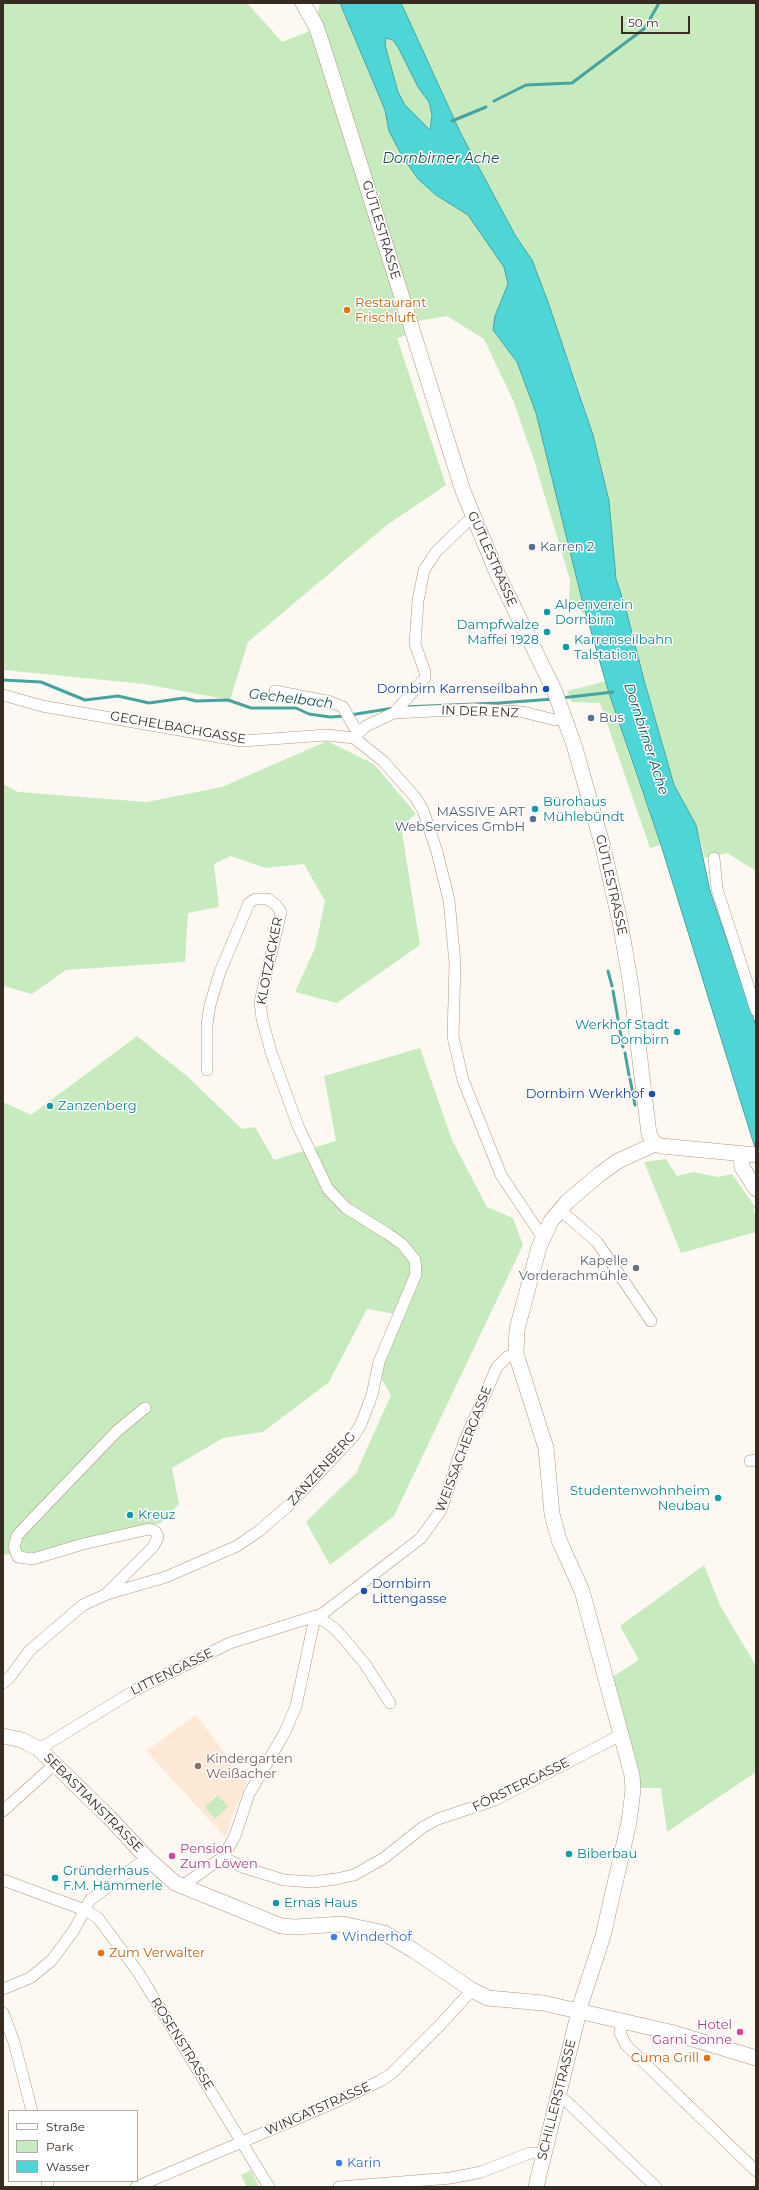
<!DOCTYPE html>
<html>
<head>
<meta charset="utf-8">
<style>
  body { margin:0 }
  #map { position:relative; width:759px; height:2190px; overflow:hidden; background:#fdf8f2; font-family:Montserrat,sans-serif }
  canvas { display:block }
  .frame { position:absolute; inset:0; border:4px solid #362c22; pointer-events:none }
  .legend { position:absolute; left:8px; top:2110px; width:130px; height:72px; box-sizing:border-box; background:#fff; border:1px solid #afaba7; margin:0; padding:5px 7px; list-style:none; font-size:12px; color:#362c22 }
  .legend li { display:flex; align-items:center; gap:8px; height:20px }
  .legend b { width:20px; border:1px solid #afaba7 }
  .scale { position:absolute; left:621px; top:16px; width:69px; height:18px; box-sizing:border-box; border:2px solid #362c22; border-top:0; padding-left:5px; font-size:12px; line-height:14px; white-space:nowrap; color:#362c22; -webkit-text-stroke:3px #fff; paint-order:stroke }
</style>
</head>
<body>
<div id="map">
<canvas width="759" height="2190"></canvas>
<div class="frame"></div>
<ul class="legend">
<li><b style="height:5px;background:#fff"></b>Straße</li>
<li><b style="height:11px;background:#c7ebbf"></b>Park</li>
<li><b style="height:11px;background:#4ed6d6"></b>Wasser</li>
</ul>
<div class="scale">50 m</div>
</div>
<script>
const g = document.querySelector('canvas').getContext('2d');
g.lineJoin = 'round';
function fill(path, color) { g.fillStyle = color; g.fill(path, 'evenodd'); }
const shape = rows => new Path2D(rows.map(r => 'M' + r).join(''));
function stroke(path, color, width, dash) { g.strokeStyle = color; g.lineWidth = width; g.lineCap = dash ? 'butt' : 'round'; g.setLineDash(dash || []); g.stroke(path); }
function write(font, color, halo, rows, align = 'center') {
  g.font = font + ' Montserrat,sans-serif'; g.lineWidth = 3; g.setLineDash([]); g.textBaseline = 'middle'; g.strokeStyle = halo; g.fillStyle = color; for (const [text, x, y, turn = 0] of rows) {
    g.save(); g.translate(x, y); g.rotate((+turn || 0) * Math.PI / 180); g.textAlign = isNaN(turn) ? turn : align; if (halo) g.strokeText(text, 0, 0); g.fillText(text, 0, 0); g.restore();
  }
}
fill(shape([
  [196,1715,247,1782,233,1814,226,1838,146,1751]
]), '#fde9d5');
fill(shape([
  [3,3,247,3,282,42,315,29,320,3,340,3,385,110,389,131,402,156,418,179,436,195,468,215,505,267,508,284,495,316,493,330,517,362,536,413,587,617,569,602,570,580,534,460,513,400,484,339,447,316,407,323,410,334,397,338,446,485,387,525,248,642,230,700,144,684,3,670],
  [401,3,756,3,756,871,727,853,705,858,696,825,674,785,616,579,609,501,593,435,578,387,532,260,515,235,461,134],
  [386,38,393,40,398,47,418,87,429,102,432,115,430,130,405,105,398,92,385,45],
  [606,681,631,761,661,845,650,848,600,703,572,702,567,691],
  [327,741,374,764,416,814,401,826,420,945,337,1003,295,992,315,948,325,901,304,864,265,868,231,856,214,864,219,907,188,913,185,962,66,970,32,994,3,986,3,784,18,792,147,802,222,787],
  [137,1036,188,1077,242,1129,255,1127,274,1160,336,1141,324,1076,420,1048,452,1140,487,1207,513,1218,523,1245,394,1516,330,1565,306,1522,356,1473,391,1395,380,1377,395,1314,367,1309,329,1382,263,1432,223,1438,172,1468,179,1504,161,1523,48,1551,3,1555,3,1102,31,1115],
  [666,1159,677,1176,693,1172,718,1177,732,1174,756,1208,753,1209,756,1218,756,1232,681,1253,644,1162],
  [704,1565,721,1607,756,1666,756,1772,667,1832,661,1788,638,1788,609,1679,639,1660,620,1626],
  [218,1795,228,1807,215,1819,205,1807],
  [251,2170,259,2187,247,2187,241,2175]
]), '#c7ebbf');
const water = shape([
  [340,3,401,3,461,134,515,235,532,260,548,302,593,435,609,501,616,579,625,606,644,680,674,785,696,825,710,891,756,1026,756,1151,661,845,609,693,582,600,536,413,517,362,493,330,495,316,508,284,504,267,468,215,436,195,418,179,402,156,389,131,385,110,340,3],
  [386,38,393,40,398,47,418,87,429,102,432,115,430,130,405,105,398,92,385,45,386,38]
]);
fill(water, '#4ed6d6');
stroke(water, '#47a3a0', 1);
stroke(shape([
  [494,101,526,85,572,83,645,28,659,3],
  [452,121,486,107],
  [3,680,41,682,85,700,118,696,149,703,184,698,196,701,228,700,251,708,296,708,309,714,330,717,345,716],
  [561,698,613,692],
  [403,707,499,703,554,699],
  [350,715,394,708],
  [608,971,612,986],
  [613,991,618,1019],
  [619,1024,623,1047],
  [625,1053,629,1075],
  [630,1079,635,1105]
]), '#47a3a0', 3);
const street = shape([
  [275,691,331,702,343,707,354,727,360,732],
  [3,695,42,706,242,741,327,735,354,738,383,761,415,797,423,810,437,852,449,900,455,963,453,1037,463,1080,501,1175,539,1232,544,1235],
  [394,713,425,678,425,672,415,644,418,601,424,570,436,552,473,516],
  [354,738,366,726,394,713,473,709,523,712,555,720,564,718],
  [714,858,717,889,756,1010],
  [560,1210,597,1242,651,1321],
  [750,1461,756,1460],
  [107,1593,153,1547,158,1537,155,1531,149,1529,83,1544,33,1559,18,1557,14,1547,17,1536,24,1528,117,1431,145,1408],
  [315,1617,324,1621,335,1629,345,1640,365,1664,390,1703],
  [3,1683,10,1677,30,1650,83,1605,107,1594,166,1577,237,1546,259,1531,288,1506,353,1437,361,1424,372,1395,379,1362,416,1274,415,1260,402,1244,388,1234,346,1208,328,1189,298,1126,271,1052,262,1019,260,1002,281,912,276,905,268,899,255,899,249,903,220,972,210,1005,207,1025,207,1070],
  [39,1749,137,1689,230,1643,322,1614,421,1538,441,1510,464,1442,497,1367,507,1357,516,1354],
  [3,1811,55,1764],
  [223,1857,242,1867,284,1880,313,1882,336,1879,354,1875,384,1858,423,1827,438,1819,495,1800,621,1735],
  [3,1880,85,1910,98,1918,138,1972,269,2187],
  [182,1886,223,1857,235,1836,249,1794,285,1732,296,1706,315,1617],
  [3,1989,30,1978,52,1960,74,1930,90,1900,147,1858],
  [3,2013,14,2042,32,2111],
  [622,2022,620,2033,626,2045,756,2171],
  [558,2097,566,2101,656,2187],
  [47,2181,48,2187],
  [136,2187,329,2105,380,2081,391,2074,441,2024,472,1990],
  [339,2187,451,2178,481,2172,530,2153,543,2153]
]);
const secondary = shape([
  [303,3,316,26,325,53,463,491,497,573,555,692,575,748,603,847,620,922,631,986,649,1134,655,1144,661,1146,756,1155],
  [741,1154,742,1167,756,1189],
  [3,1736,22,1740,39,1749,109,1817,147,1858,175,1883,281,1926,295,1927,343,1924,384,1933,413,1950,472,1990,488,1998,543,2003,670,2032,756,2058],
  [536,2187,581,2003,603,1936,629,1822,633,1790,632,1775,582,1591,559,1540,552,1514,546,1448,516,1354,517,1329,539,1247,551,1221,567,1202,600,1174,618,1161,655,1144]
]);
stroke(street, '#b0977e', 12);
stroke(secondary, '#b0977e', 16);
stroke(street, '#fff', 11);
stroke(secondary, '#fff', 15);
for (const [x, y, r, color] of [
  [347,310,4,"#e8710a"],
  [532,547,4,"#5c6f8a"],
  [547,612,4,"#0f9aa8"],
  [547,632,4,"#0f9aa8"],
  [566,647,4,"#0f9aa8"],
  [546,689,4,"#1a4fb4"],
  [591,718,4,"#5c6f8a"],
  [535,809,4,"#0f9aa8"],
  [533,819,4,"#5c6f8a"],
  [677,1032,4,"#0f9aa8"],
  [652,1094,4,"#1a4fb4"],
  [50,1106,4,"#0f9aa8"],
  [636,1268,4,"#6b7280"],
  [718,1498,4,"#0f9aa8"],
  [130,1515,4,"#0f9aa8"],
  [364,1591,4,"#1a4fb4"],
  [198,1766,4,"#8d6e63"],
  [569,1854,4,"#0f9aa8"],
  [172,1856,4,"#d1479c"],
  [55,1878,4,"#0f9aa8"],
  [276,1903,4,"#0f9aa8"],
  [334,1937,4,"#3f7fe0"],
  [101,1953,4,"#e8710a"],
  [740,2032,4,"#d1479c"],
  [707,2058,4,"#e8710a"],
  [339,2163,4,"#3f7fe0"]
]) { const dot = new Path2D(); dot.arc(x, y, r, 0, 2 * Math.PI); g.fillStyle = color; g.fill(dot); stroke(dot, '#fff', 1.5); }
write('13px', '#362c22', '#fff', [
  ["GÜTLESTRASSE",381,230,73],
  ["GÜTLESTRASSE",492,559,66],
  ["IN DER ENZ",480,712,2],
  ["GECHELBACHGASSE",178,728,10],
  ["GÜTLESTRASSE",611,885,77],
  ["KLOTZACKER",270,961,-79],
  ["WEISSACHERGASSE",464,1449,-69],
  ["ZANZENBERG",322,1469,-48],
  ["LITTENGASSE",172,1672,-26],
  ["FÖRSTERGASSE",521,1785,-26],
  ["SEBASTIANSTRASSE",93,1803,45],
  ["ROSENSTRASSE",182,2044,58],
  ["SCHILLERSTRASSE",557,2100,-76],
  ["WINGATSTRASSE",318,2109,-24]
]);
write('13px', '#c56008', '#fff', [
  ["Restaurant",355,303],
  ["Frischluft",355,318],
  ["Zum Verwalter",109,1953],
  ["Cuma Grill",699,2058,"right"]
], 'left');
write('13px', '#4e5e75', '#fff', [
  ["Karren 2",540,547],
  ["Bus",599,718],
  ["MASSIVE ART",525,812,"right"],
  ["WebServices GmbH",525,827,"right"]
], 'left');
write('13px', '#0d838f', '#fff', [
  ["Alpenverein",555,605],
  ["Dornbirn",555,620],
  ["Dampfwalze",539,625,"right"],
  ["Maffei 1928",539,640,"right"],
  ["Karrenseilbahn",574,640],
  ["Talstation",574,655],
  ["Bürohaus",543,802],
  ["Mühlebündt",543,817],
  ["Werkhof Stadt",669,1025,"right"],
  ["Dornbirn",669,1040,"right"],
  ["Zanzenberg",58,1106],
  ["Studentenwohnheim",710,1491,"right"],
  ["Neubau",710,1506,"right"],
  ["Kreuz",138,1515],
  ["Biberbau",577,1854],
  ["Gründerhaus",63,1871],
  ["F.M. Hämmerle",63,1886],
  ["Ernas Haus",284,1903]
], 'left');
write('13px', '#164399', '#fff', [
  ["Dornbirn Karrenseilbahn",538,689],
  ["Dornbirn Werkhof",644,1094],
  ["Dornbirn",372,1584,"left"],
  ["Littengasse",372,1599,"left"]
], 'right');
write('13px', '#5b616d', '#fff', [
  ["Kapelle",628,1261],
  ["Vorderachmühle",628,1276]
], 'right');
write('13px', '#785e54', '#fff', [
  ["Kindergarten",206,1759],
  ["Weißacher",206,1774]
], 'left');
write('13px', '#b23c85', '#fff', [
  ["Pension",180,1849],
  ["Zum Löwen",180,1864],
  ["Hotel",732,2025,"right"],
  ["Garni Sonne",732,2040,"right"]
], 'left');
write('13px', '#366cbe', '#fff', [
  ["Winderhof",342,1937],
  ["Karin",347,2163]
], 'left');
write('italic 14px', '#175152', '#fff', [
  ["Dornbirner Ache",441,159],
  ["Gechelbach",291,699,7],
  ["Dornbirner Ache",646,739,72]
]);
</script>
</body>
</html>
